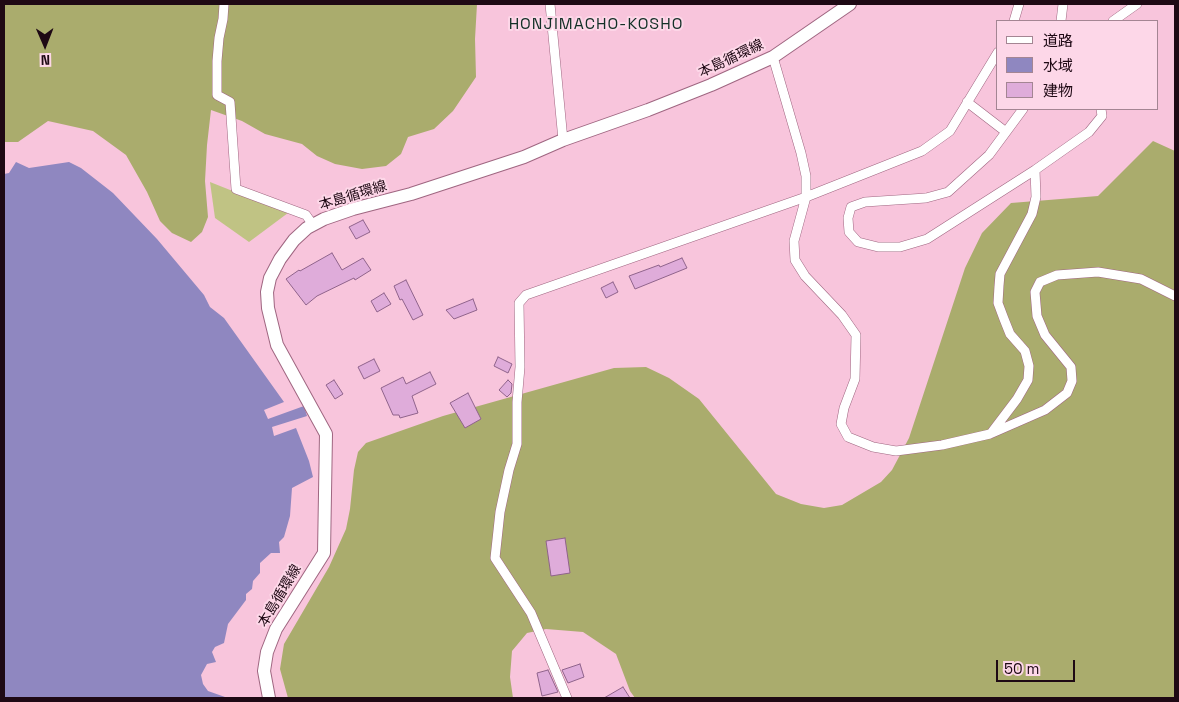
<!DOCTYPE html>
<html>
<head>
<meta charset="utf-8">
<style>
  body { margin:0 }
  #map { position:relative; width:1179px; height:702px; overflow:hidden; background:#f8c5dc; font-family:"Space Grotesk","Noto Sans JP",sans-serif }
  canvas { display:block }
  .frame { position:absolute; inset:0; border:5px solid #1e0914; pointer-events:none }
  .legend { position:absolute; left:996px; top:20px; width:162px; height:90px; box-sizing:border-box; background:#fdd7e8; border:1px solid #a48593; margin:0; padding:6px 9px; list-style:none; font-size:15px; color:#1e0914 }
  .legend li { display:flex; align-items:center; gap:10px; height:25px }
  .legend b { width:25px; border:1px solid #a48593 }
  .north { position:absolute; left:20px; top:20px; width:50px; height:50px; -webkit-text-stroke:4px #fdd7e8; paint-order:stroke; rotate:179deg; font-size:14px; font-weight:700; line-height:20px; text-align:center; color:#1e0914 }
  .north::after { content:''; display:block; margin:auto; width:18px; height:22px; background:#1e0914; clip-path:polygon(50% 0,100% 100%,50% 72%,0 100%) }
  .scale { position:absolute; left:996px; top:660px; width:79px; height:22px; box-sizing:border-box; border:2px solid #1e0914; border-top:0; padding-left:6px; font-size:15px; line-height:18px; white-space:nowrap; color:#1e0914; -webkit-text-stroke:4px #fdd7e8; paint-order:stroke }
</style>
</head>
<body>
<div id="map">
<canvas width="1179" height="702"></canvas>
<div class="frame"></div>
<ul class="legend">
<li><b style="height:6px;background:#fff"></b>道路</li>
<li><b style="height:14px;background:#8f87c0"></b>水域</li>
<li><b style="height:14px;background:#dfacda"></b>建物</li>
</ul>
<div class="north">N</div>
<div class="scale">50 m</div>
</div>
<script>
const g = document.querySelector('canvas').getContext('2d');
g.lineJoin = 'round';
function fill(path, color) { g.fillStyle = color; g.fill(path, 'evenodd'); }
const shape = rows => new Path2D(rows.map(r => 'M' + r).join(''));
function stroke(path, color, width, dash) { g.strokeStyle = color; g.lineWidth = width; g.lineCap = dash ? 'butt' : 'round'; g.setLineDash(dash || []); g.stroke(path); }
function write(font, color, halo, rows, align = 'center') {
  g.font = font + ' "Space Grotesk","Noto Sans JP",sans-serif'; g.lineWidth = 4; g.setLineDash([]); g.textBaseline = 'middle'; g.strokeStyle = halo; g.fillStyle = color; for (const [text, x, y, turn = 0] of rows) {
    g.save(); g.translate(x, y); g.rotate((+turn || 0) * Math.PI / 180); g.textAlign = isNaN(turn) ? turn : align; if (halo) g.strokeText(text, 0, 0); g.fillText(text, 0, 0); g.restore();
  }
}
fill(shape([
  [210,182,288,213,249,242,215,218]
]), '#c0c384');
fill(shape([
  [4,4,477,4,475,39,476,77,453,111,434,129,408,137,401,154,386,166,362,169,335,164,317,156,302,144,265,134,242,121,211,110,207,145,205,181,208,217,202,232,191,242,172,233,160,221,147,192,126,155,93,131,48,121,18,142,4,142],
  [1153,141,1175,151,1175,698,635,698,630,691,616,654,583,632,546,629,527,633,512,651,510,677,513,698,288,698,280,669,284,644,329,567,346,529,350,509,354,470,358,452,366,443,443,416,614,368,646,367,669,378,699,399,776,494,801,504,824,508,842,505,881,482,892,470,909,438,965,268,982,233,1011,203,1098,196]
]), '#aaac6d');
fill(shape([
  [16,162,29,168,69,162,81,168,113,193,157,239,204,295,210,307,224,318,284,402,264,410,268,419,304,406,307,416,272,427,274,436,296,428,309,461,313,477,292,488,290,516,284,537,279,542,280,553,271,553,260,563,260,573,253,581,252,589,246,594,246,600,228,624,224,643,215,647,212,652,216,662,207,664,201,675,203,684,208,691,225,697,226,698,4,698,4,174,9,173]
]), '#8f87c0');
const building = shape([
  [363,220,370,232,356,239,349,227,363,220],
  [332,253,342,270,363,258,371,270,355,280,354,278,317,296,306,305,286,279,299,270,300,271,332,253],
  [682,258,687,268,635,289,629,276,659,265,660,267,682,258],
  [406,280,423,315,413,320,402,299,400,300,394,286,406,280],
  [613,282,618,292,606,298,601,288,613,282],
  [384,293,391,304,377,312,371,301,384,293],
  [473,299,477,310,454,319,446,310,473,299],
  [498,357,512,364,508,373,494,366,498,357],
  [374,359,380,371,364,379,358,367,374,359],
  [430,372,436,384,412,396,418,413,400,418,399,415,393,415,381,388,403,377,406,384,430,372],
  [334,380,343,394,335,399,326,385,334,380],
  [508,380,512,384,511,393,507,397,499,390,508,380],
  [468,393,481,419,465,428,450,403,468,393],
  [565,538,570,573,551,576,546,541,565,538],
  [580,664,584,677,568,683,562,670,580,664],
  [548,670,558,692,542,696,537,673,548,670],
  [623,687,630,698,604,698,623,687]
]);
fill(building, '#dfacda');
stroke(building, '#8f638b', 1);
const minor = shape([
  [224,4,223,19,219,38,217,61,217,95,230,102,236,189,306,215,313,225],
  [550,4,563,140],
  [1014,21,1019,4],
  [1061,21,1063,4],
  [1113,21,1137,4],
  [773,57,801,153,806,176,806,197,794,241,795,260,805,276,842,315,856,335,855,379,844,408,841,424,848,437,873,447,896,451,942,445,990,434,1045,410,1067,393,1072,381,1071,367,1045,335,1037,316,1035,292,1040,282,1057,275,1098,272,1141,279,1175,296],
  [967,102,1006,132],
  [1023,109,989,155,948,192,926,198,865,202,851,207,848,218,849,232,858,242,878,247,900,247,927,239,1035,170,1089,132,1102,116,1101,109],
  [992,432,1017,399,1028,380,1029,366,1025,351,1010,334,1004,319,998,303,999,286,1000,274,1032,214,1036,197,1035,170],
  [567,698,531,613,495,558,500,512,509,470,517,444,517,402,520,367,519,303,526,295,806,197,922,151,950,131,998,52]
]);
const secondary = shape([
  [269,698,264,671,267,652,276,629,324,553,326,434,277,345,268,308,267,292,270,278,280,259,294,240,307,228,324,219,353,209,411,194,524,157,563,140,648,110,711,85,773,57,850,4]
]);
stroke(minor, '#9f6681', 10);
stroke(secondary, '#9f6681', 14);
stroke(minor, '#fff', 9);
stroke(secondary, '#fff', 12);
write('14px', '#1e0914', '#fdd7e8', [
  ["本島循環線",731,59,-25],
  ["本島循環線",353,196,-17],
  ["本島循環線",280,596,-59]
]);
g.letterSpacing = '1px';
write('16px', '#133027', '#fdd7e8', [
  ["HONJIMACHO-KOSHO",596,25]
]);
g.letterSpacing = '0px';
</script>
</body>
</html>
